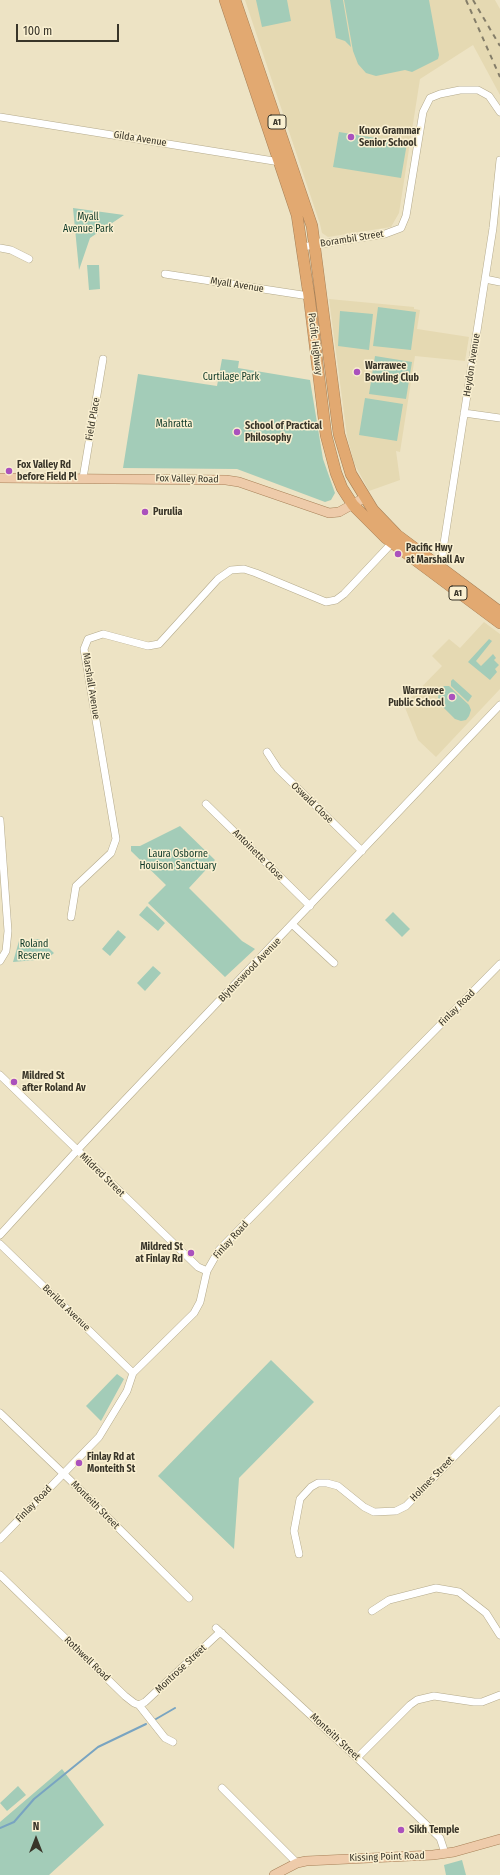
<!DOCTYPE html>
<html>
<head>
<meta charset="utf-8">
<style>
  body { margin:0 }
  #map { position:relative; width:500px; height:1875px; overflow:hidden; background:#ede3c4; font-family:"Fira Sans Condensed",sans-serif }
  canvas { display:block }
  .north { position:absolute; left:16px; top:1819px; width:40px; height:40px; -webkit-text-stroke:3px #faf0d1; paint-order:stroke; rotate:0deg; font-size:11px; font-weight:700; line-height:16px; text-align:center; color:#393529 }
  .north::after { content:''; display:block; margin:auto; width:14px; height:18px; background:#393529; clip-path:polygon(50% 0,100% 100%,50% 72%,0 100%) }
  .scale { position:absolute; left:16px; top:24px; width:103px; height:18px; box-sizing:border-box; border:2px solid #393529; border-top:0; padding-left:5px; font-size:12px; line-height:14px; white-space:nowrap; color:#393529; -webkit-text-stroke:3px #faf0d1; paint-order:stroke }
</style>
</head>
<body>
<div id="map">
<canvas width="500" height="1875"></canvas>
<div class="north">N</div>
<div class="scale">100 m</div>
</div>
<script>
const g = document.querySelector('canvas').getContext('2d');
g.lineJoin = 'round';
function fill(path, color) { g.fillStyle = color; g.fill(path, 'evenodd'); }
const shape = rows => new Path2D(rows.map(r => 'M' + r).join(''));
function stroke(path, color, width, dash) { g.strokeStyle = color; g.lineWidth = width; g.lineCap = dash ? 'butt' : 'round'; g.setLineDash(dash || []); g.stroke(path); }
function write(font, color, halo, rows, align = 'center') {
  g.font = font + ' "Fira Sans Condensed",sans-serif'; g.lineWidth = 3; g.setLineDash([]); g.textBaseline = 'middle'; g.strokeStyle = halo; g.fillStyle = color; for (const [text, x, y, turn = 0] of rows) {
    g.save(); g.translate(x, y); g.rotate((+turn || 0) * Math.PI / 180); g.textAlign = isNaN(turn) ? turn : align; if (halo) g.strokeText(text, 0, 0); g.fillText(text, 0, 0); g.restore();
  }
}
fill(shape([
  [245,0,495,0,500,9,500,95,473,45,420,79,399,213,391,227,328,237,322,233,320,224],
  [329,299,414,307,414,309,420,310,417,329,469,337,465,361,415,356,400,452,396,451,400,480,369,491,354,463,347,436],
  [484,622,500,634,500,689,436,757,418,740,404,705,442,666,432,656,449,639,460,648]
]), '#e5d9b2');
fill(shape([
  [256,0,287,0,291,21,262,27],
  [330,0,343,0,351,47,345,41,336,38],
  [344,0,429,0,439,55,438,59,412,72,405,70,376,76,366,73,358,64,353,51],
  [339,132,407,143,401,178,333,167],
  [73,208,124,215,90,238,79,270],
  [87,265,99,265,100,289,89,290],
  [378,307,416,312,411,350,373,346],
  [340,311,373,314,369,350,338,346],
  [375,356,412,362,406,399,369,394],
  [222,359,239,361,238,368,310,380,323,459,335,493,331,500,325,502,237,469,123,468,138,374,217,386],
  [365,398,403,404,397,441,359,435],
  [489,639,492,641,476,661,481,666,493,654,496,658,494,660,499,665,495,669,497,672,490,680,468,662],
  [453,679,472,696,468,702,451,686,451,681],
  [444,686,449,686,469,705,471,710,469,716,466,720,461,721,455,719,440,704,438,698,439,692],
  [180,826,215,860,189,888,242,941,255,949,225,977,148,903,166,885,131,851,131,846,140,846],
  [147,906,165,923,158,931,139,915],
  [393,912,410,929,402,937,385,920],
  [118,930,126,937,110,956,102,949],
  [39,939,54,953,47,959,13,962,19,941],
  [153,966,161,973,145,991,137,983],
  [271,1360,314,1402,239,1478,234,1549,158,1476],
  [117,1374,124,1379,101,1421,86,1406],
  [62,1769,104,1825,49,1875,0,1875,0,1822],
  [18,1786,26,1795,7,1811,0,1803],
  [462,1860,466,1875,446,1875,444,1865]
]), '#a3ccb8');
stroke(shape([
  [156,1719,175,1708],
  [0,1828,14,1822,34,1799,98,1747,146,1724]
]), '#79a4c1', 2);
const minor = shape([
  [0,117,280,162],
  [302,247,385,234,401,228,406,216,423,112,430,98,440,94,460,90,478,90,489,96,500,112],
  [0,248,11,250,29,259],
  [165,274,309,296],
  [485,279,500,282],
  [464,413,500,418],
  [83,478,103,359],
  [440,569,493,228,500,160],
  [267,752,278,769,362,851],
  [206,804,310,906],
  [0,820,8,931,6,951,0,961],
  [71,917,76,886,111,853,116,839,84,649,88,639,103,634,148,646,159,644,218,579,231,570,244,569,256,573,326,602,336,600,344,594,392,543],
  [293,925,334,963],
  [0,1075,198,1267,207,1271],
  [0,1235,82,1145,500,705],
  [0,1244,133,1373],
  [0,1413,70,1480,189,1598],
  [0,1539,99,1437,127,1391,133,1373,194,1313,200,1302,207,1271,219,1250,500,964],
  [299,1554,294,1531,300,1499,311,1487,318,1483,327,1483,338,1486,364,1507,374,1512,396,1511,406,1506,500,1410],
  [0,1575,125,1696,134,1703,139,1705,165,1738,173,1742],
  [372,1611,389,1600,436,1588,459,1592,486,1613,500,1635],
  [216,1628,357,1758,440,1838,445,1853],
  [139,1705,145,1702,218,1634,222,1633],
  [357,1758,410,1705,417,1700,434,1696,474,1702,482,1702,500,1695],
  [222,1788,297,1863]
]);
const major = shape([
  [0,478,226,480,239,482,329,513,339,512,364,498],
  [274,1875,297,1863,306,1861,433,1855,454,1852,500,1839]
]);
const highway = shape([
  [225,0,297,215,309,296,326,435,336,473,342,488,353,505,386,538,500,623],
  [235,0,312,226,339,434,351,474,373,510,397,535,500,612]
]);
stroke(minor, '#b4aa8c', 8);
stroke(major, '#a78058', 10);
stroke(highway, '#a78058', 12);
stroke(minor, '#fff', 7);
stroke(major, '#eecbaa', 9);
stroke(highway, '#e2a971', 11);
stroke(shape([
  [466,0,500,77],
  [473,0,500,46]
]), '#847d69', 2, [5, 5]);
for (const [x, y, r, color] of [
  [351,137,4,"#aa51bd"],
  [357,372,4,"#aa51bd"],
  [237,432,4,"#aa51bd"],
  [9,471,4,"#aa51bd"],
  [145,512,4,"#aa51bd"],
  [398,554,4,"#aa51bd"],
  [452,697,4,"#aa51bd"],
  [14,1082,4,"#aa51bd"],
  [191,1253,4,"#aa51bd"],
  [79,1463,4,"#aa51bd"],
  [401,1830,4,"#aa51bd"]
]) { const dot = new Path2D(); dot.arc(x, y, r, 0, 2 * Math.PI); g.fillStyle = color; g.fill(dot); stroke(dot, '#faf0d1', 1.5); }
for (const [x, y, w] of [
  [277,122,18],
  [458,593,18]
]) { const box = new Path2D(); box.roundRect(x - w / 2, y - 7, w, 14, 3); g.fillStyle = '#faf0d1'; g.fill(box); stroke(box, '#393529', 1); }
write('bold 9px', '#393529', null, [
  ["A1",277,122],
  ["A1",458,593]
]);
write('bold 10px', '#393529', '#faf0d1', [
  ["Knox Grammar",359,131],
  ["Senior School",359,143],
  ["Warrawee",365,366],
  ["Bowling Club",365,378],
  ["School of Practical",245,426],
  ["Philosophy",245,438],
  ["Fox Valley Rd",17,465],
  ["before Field Pl",17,477],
  ["Purulia",153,512],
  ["Pacific Hwy",406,548],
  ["at Marshall Av",406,560],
  ["Warrawee",444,691,"right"],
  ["Public School",444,703,"right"],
  ["Mildred St",22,1076],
  ["after Roland Av",22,1088],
  ["Mildred St",183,1247,"right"],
  ["at Finlay Rd",183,1259,"right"],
  ["Finlay Rd at",87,1457],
  ["Monteith St",87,1469],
  ["Sikh Temple",409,1830]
], 'left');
write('10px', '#393529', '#faf0d1', [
  ["Gilda Avenue",140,139,9],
  ["Borambil Street",352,239,-9],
  ["Myall Avenue",237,285,9],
  ["Pacific Highway",315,344,83],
  ["Heydon Avenue",472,365,-81],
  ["Field Place",93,419,-80],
  ["Fox Valley Road",187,479,1],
  ["Marshall Avenue",91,686,81],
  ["Oswald Close",312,803,44],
  ["Antoinette Close",258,855,45],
  ["Blytheswood Avenue",250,970,-46],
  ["Finlay Road",457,1008,-45],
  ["Mildred Street",102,1175,44],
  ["Finlay Road",231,1240,-48],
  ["Berilda Avenue",66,1308,44],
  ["Holmes Street",432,1479,-46],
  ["Finlay Road",34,1504,-46],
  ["Monteith Street",95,1505,45],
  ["Rothwell Road",87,1659,44],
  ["Montrose Street",181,1669,-43],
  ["Monteith Street",335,1737,43],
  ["Kissing Point Road",387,1857,-2]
]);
write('10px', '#0c3726', '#faf0d1', [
  ["Myall",88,217],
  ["Avenue Park",88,229],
  ["Curtilage Park",231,377],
  ["Mahratta",174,424],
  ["Laura Osborne",178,854],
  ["Houison Sanctuary",178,866],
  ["Roland",34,944],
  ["Reserve",34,956]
]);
</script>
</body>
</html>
